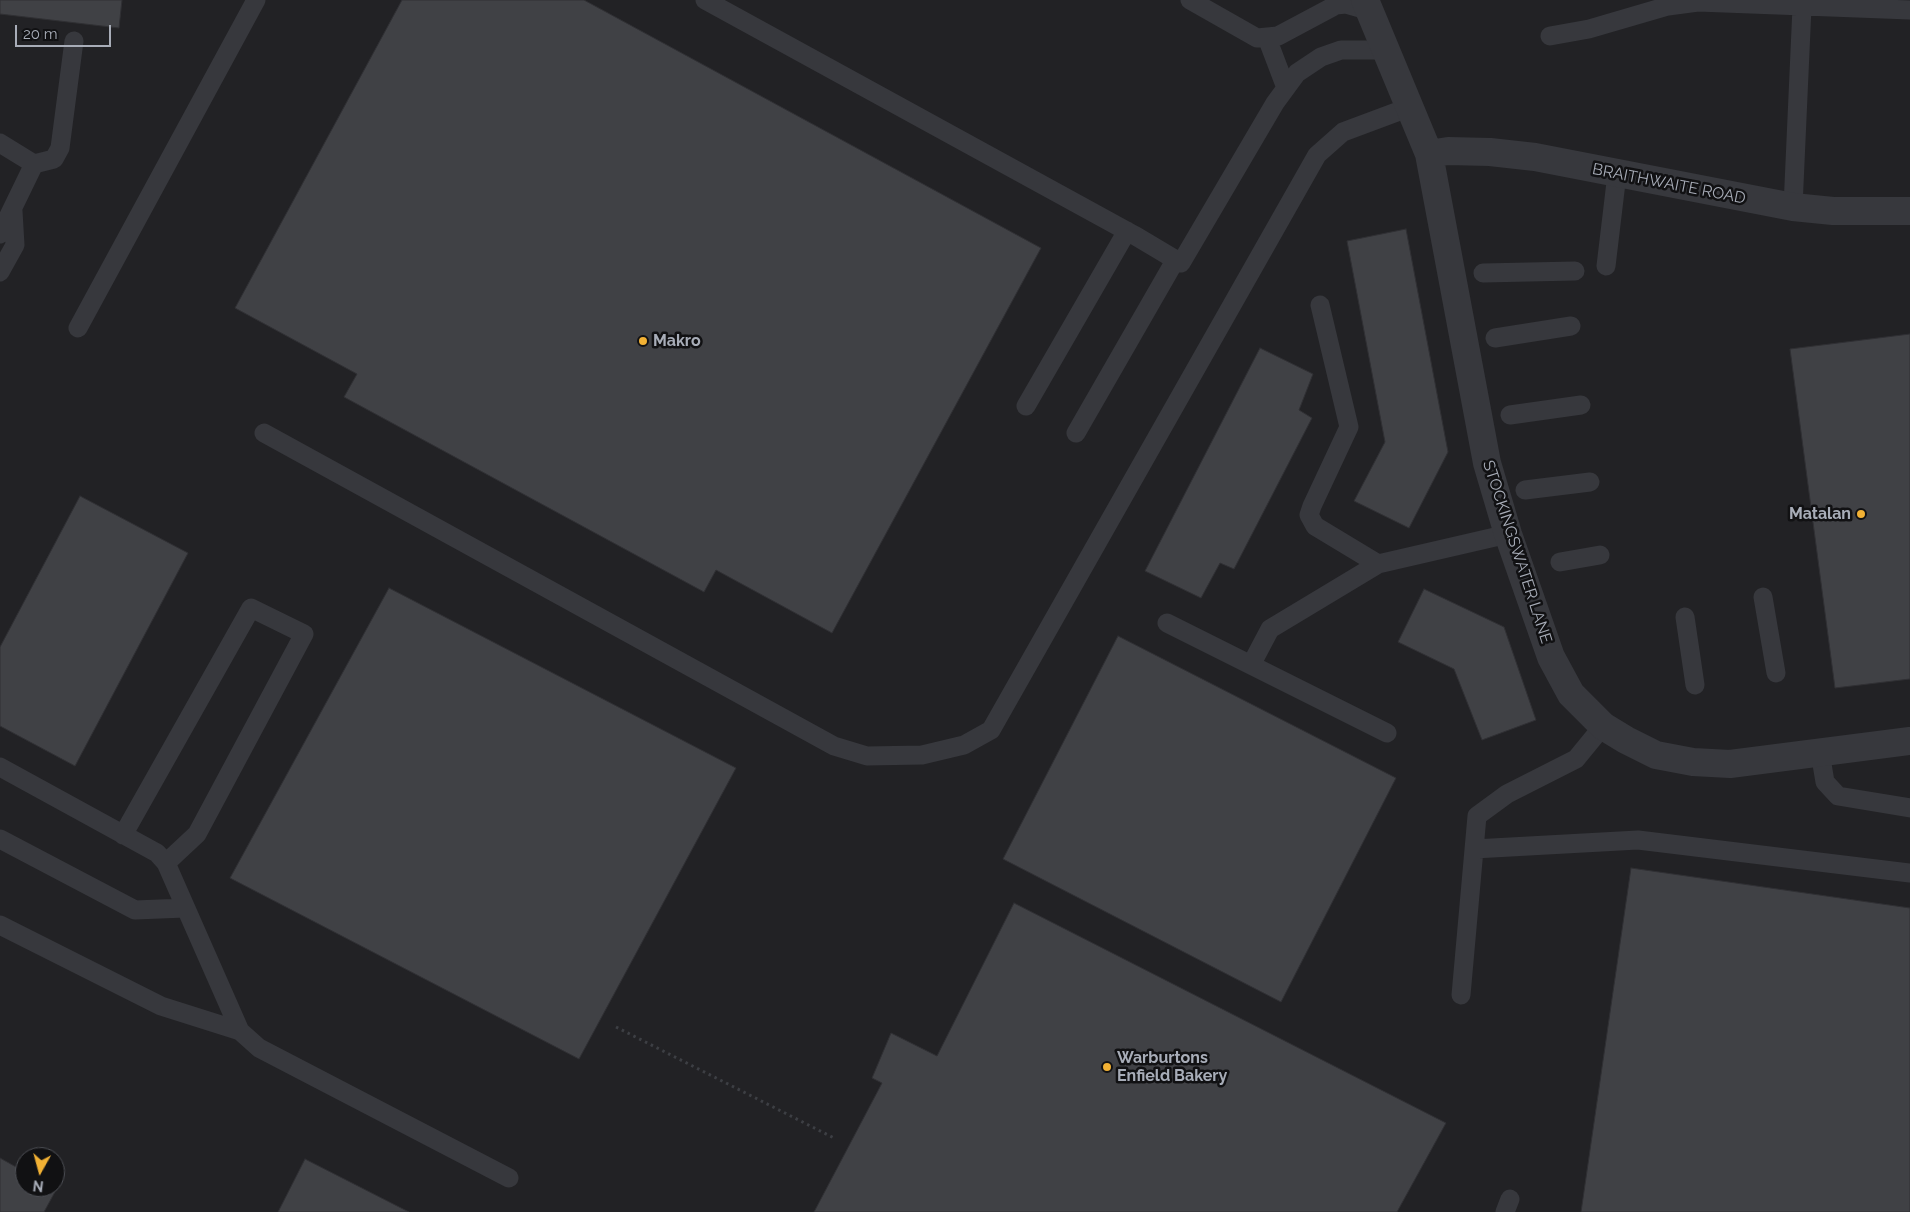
<!DOCTYPE html>
<html>
<head>
<meta charset="utf-8">
<style>
  body { margin:0 }
  #map { position:relative; width:1910px; height:1212px; overflow:hidden; background:#161618; font-family:Raleway,sans-serif }
  canvas { display:block }
  .north { position:absolute; left:15px; top:1147px; width:50px; height:50px; box-sizing:border-box; background:#111113; border:1px solid #4d4f55; border-radius:50%; rotate:187deg; font-size:14px; font-weight:700; line-height:20px; text-align:center; color:#a8adb8 }
  .north::after { content:''; display:block; margin:auto; width:18px; height:22px; background:#f2b134; clip-path:polygon(50% 0,100% 100%,50% 72%,0 100%) }
  .scale { position:absolute; left:15px; top:25px; width:96px; height:22px; box-sizing:border-box; border:2px solid #a8adb8; border-top:0; padding-left:6px; font-size:15px; line-height:18px; white-space:nowrap; color:#a8adb8; -webkit-text-stroke:4px #111113; paint-order:stroke }
</style>
</head>
<body>
<div id="map">
<canvas width="1910" height="1212"></canvas>
<div class="north">N</div>
<div class="scale">20 m</div>
</div>
<script>
const g = document.querySelector('canvas').getContext('2d');
g.lineJoin = 'round';
function fill(path, color) { g.fillStyle = color; g.fill(path, 'evenodd'); }
const shape = rows => new Path2D(rows.map(r => 'M' + r).join(''));
function stroke(path, color, width, dash) { g.strokeStyle = color; g.lineWidth = width; g.lineCap = dash ? 'butt' : 'round'; g.setLineDash(dash || []); g.stroke(path); }
function write(font, color, halo, rows, align = 'center') {
  g.font = font + ' Raleway,sans-serif'; g.lineWidth = 5; g.setLineDash([]); g.textBaseline = 'middle'; g.strokeStyle = halo; g.fillStyle = color; for (const [text, x, y, turn = 0] of rows) {
    g.save(); g.translate(x, y); g.rotate((+turn || 0) * Math.PI / 180); g.textAlign = isNaN(turn) ? turn : align; if (halo) g.strokeText(text, 0, 0); g.fillText(text, 0, 0); g.restore();
  }
}
fill(shape([
  [0,0,1910,0,1910,1212,0,1212],
  [25,1157,55,1157,55,1187,25,1187]
]), '#222225');
const building = shape([
  [0,0,122,0,119,28,0,14,0,0],
  [402,0,584,0,1041,248,832,633,716,570,704,592,344,397,357,374,235,308,402,0],
  [1406,229,1448,452,1409,528,1354,501,1385,442,1347,241,1406,229],
  [1910,334,1910,679,1835,688,1790,349,1910,334],
  [1260,348,1313,374,1299,410,1312,418,1234,569,1220,563,1201,598,1145,571,1260,348],
  [80,496,188,553,75,766,0,726,0,647,80,496],
  [389,588,736,768,579,1059,230,878,389,588],
  [1424,589,1504,627,1536,720,1482,740,1454,669,1398,642,1424,589],
  [1118,636,1396,778,1281,1002,1003,859,1118,636],
  [1631,868,1910,908,1910,1212,1581,1212,1631,868],
  [1014,903,1446,1123,1397,1212,814,1212,882,1083,872,1078,891,1033,937,1056,1014,903],
  [0,1158,25,1172,25,1187,51,1187,56,1190,44,1212,0,1212,0,1158],
  [305,1159,409,1212,278,1212,305,1159]
]);
fill(building, '#404145');
stroke(building, '#303034', 1);
stroke(shape([
  [616,1027,834,1138]
]), '#3d3f44', 3, [2.5, 4]);
stroke(shape([
  [705,0,1134,235,1181,263,1275,103,1297,73,1321,57,1341,50,1387,50],
  [1190,0,1257,38,1278,36,1336,5,1346,4,1371,11],
  [1550,36,1589,29,1668,6,1698,2,1910,10],
  [1267,38,1286,88],
  [0,143,34,164,54,159,60,148,74,41],
  [1793,207,1802,7,1801,0],
  [0,234,34,164],
  [1606,266,1617,174],
  [0,272,15,245,13,211],
  [1483,273,1575,271],
  [1320,305,1349,427,1312,506,1309,515,1315,526,1378,564,1508,534],
  [78,328,256,0],
  [1495,338,1571,326],
  [1026,406,1127,231],
  [1510,415,1581,405],
  [264,433,834,746,867,756,922,755,964,745,991,730,1317,155,1343,132,1410,107],
  [1076,433,1176,259],
  [1525,490,1590,482],
  [1560,562,1600,555],
  [1378,564,1270,629,1251,665,1387,733],
  [1763,597,1776,673],
  [1685,617,1695,685],
  [1167,623,1251,665],
  [1820,752,1825,782,1838,796,1910,808],
  [0,767,157,853,166,863,240,1031,259,1048,509,1178],
  [123,835,251,608,304,634,197,834,166,863],
  [0,839,135,910,185,908],
  [1474,849,1638,840,1910,873],
  [0,925,161,1006,240,1031],
  [1461,995,1477,816,1507,794,1576,759,1603,726],
  [1505,1212,1510,1199]
]), '#37383d', 19);
stroke(shape([
  [1365,0,1429,154,1487,463,1508,534,1551,657,1571,694,1603,726,1626,740,1656,755,1693,762,1730,764,1910,741],
  [1429,154,1448,151,1490,152,1535,157,1793,207,1833,211,1910,211]
]), '#37383d', 28);
for (const [x, y, r, color] of [
  [643,341,5,"#f2b134"],
  [1861,514,5,"#f2b134"],
  [1107,1067,5,"#f2b134"]
]) { const dot = new Path2D(); dot.arc(x, y, r, 0, 2 * Math.PI); g.fillStyle = color; g.fill(dot); stroke(dot, '#111113', 2); }
write('16px', '#a8adb8', '#111113', [
  ["BRAITHWAITE ROAD",1669,184,11],
  ["STOCKINGSWATER LANE",1517,552,72]
]);
write('bold 16px', '#a8adb8', '#111113', [
  ["Makro",653,341],
  ["Matalan",1851,514,"right"],
  ["Warburtons",1117,1058],
  ["Enfield Bakery",1117,1076]
], 'left');
</script>
</body>
</html>
